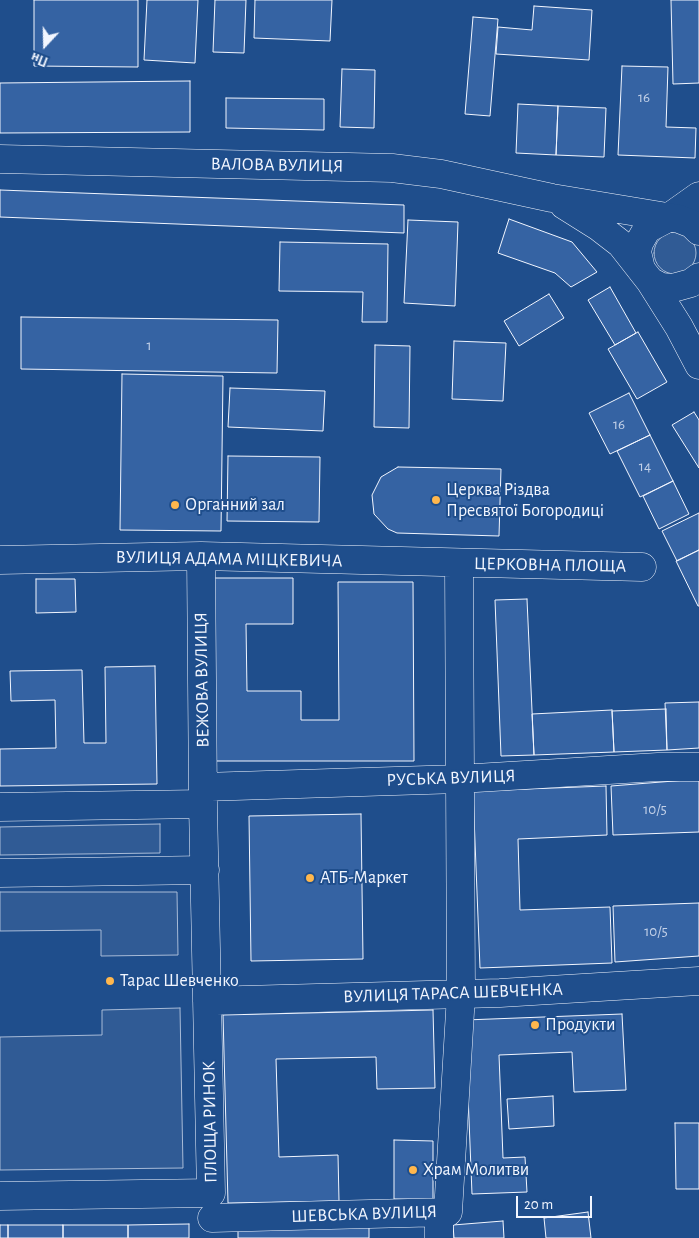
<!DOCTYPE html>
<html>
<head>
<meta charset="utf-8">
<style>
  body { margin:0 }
  #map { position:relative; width:699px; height:1238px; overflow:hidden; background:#1f4e8c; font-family:"Alegreya Sans",sans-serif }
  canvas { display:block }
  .north { position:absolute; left:20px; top:20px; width:50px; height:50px; -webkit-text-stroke:4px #1f4e8c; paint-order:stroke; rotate:201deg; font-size:14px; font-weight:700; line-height:20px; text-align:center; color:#f2f6ff }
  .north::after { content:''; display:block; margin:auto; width:18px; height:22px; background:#f2f6ff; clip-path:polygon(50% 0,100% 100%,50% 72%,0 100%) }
  .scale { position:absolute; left:516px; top:1196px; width:76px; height:22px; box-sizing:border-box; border:2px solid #f2f6ff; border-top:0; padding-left:6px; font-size:15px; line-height:18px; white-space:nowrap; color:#f2f6ff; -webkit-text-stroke:4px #1f4e8c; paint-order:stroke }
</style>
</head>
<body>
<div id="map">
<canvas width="699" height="1238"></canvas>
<div class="north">Пн</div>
<div class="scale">20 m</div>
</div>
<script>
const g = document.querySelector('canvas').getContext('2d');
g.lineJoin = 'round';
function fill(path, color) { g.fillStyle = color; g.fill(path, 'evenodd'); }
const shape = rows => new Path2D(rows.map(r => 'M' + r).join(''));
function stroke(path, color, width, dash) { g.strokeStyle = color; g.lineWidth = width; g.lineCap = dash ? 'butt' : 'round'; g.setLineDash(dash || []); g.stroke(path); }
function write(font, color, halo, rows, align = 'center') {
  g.font = font + ' "Alegreya Sans",sans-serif'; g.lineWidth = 4; g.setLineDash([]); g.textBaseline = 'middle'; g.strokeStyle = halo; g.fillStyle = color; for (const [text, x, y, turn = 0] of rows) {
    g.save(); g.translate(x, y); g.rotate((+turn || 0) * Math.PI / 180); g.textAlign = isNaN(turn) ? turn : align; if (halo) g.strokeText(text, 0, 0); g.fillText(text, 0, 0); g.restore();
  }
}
const green = shape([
  '654 253a21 21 0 1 1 42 0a21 21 0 1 1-42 0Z',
  [160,824,160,853,0,855,0,827,160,824],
  [0,892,177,892,178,955,101,956,101,930,0,931,0,892],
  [180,1008,183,1168,0,1170,0,1037,102,1035,102,1010,180,1008]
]);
fill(green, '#305b95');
stroke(green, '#a8bbd7', 1);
const building = shape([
  [34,0,138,0,138,67,34,66,34,0],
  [147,0,198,0,195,63,144,60,147,0],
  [215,0,246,0,244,53,213,52,215,0],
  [255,0,332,0,330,41,254,38,255,0],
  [671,0,699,0,699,83,673,84,671,0],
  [534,6,592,10,589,60,496,54,498,27,532,30,534,6],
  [473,17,498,19,490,116,465,114,473,17],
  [622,66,668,67,666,127,696,128,695,158,618,155,622,66],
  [342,69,375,70,374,128,340,127,342,69],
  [190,81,190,132,0,133,0,83,190,81],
  [226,98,324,99,324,130,226,128,226,98],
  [518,104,558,106,556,155,516,153,518,104],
  [558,106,606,108,604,157,556,155,558,106],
  [0,190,404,205,404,233,0,217,0,190],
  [509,219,572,242,597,272,571,287,555,273,498,253,509,219],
  [408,220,458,222,455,306,404,303,408,220],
  [280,242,388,244,387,322,362,322,363,292,279,291,280,242],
  [610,287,636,333,615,345,588,300,610,287],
  [549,294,564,318,519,346,504,321,549,294],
  [21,317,278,320,277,373,21,369,21,317],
  [638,332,667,382,637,399,608,349,638,332],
  [454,341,506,343,503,401,452,399,454,341],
  [375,345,410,346,409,428,374,427,375,345],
  [122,374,223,376,221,531,120,530,122,374],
  [230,388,325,391,323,431,228,427,230,388],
  [629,393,650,435,610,454,589,413,629,393],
  [694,412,699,420,699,468,672,425,694,412],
  [650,435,673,481,640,497,617,451,650,435],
  [228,456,320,457,319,522,227,521,228,456],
  [398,467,501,469,499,536,397,533,388,529,374,514,372,495,381,477,398,467],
  [673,481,689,514,659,529,643,496,673,481],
  [699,513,699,550,677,561,662,531,699,513],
  [699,550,699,606,698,606,676,561,699,550],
  [207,578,293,578,293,624,246,624,247,691,301,691,301,720,339,720,338,582,413,582,414,761,208,761,207,578],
  [36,579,75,579,76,612,36,613,36,579],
  [527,599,534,755,501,756,495,600,527,599],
  [155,666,157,784,0,786,0,749,56,748,55,700,11,701,10,671,82,670,84,743,106,743,105,667,155,666],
  [699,702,699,748,667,750,665,703,699,702],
  [666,709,667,750,614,752,612,711,666,709],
  [612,710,614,752,534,755,532,714,612,710],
  [699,779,699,832,613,835,611,786,699,779],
  [606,786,607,835,518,839,520,910,610,907,612,963,480,968,473,791,606,786],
  [361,814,363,959,251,961,249,816,361,814],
  [699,903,699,956,615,962,613,906,699,903],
  [433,1010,435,1088,377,1089,376,1057,276,1059,279,1157,338,1155,339,1201,228,1203,223,1015,433,1010],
  [622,1014,626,1090,574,1092,572,1052,499,1055,503,1158,525,1157,527,1192,472,1194,465,1020,622,1014],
  [553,1096,554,1126,509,1129,507,1099,553,1096],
  [675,1123,699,1123,699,1189,676,1189,675,1123],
  [394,1140,433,1141,433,1200,394,1199,394,1140],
  [588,1212,591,1238,546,1238,544,1218,588,1212],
  [503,1221,504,1238,454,1238,453,1225,503,1221],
  [189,1224,189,1238,128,1238,128,1225,189,1224],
  [0,1225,8,1225,8,1238,0,1238,0,1225],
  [8,1225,63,1225,63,1238,8,1238,8,1225],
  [63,1225,128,1225,128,1238,63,1238,63,1225],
  [369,1226,369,1238,238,1238,238,1228,369,1226]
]);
fill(building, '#3563a3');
stroke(building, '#f2f6ff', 1);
const minor = shape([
  [668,218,699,196],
  [201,556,203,804],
  [0,560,201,556,642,567],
  [203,787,459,779,658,767,699,767],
  [0,807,203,804,211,1193,0,1196],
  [0,873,205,870],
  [207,1001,500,993,699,981],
  [439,1213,439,1238],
  [212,1218,448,1212,461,995,459,564]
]);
const major = shape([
  [0,159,392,168,441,174,552,198,679,219,692,224,699,231],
  [564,205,599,227,621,244,650,281,679,327,699,365],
  [641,269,637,252,639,243,647,229,668,218],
  [650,281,661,287,673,288,691,283,699,277]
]);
stroke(minor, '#f2f6ff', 29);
stroke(major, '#f2f6ff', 29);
stroke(minor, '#1f4e8c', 28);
stroke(major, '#1f4e8c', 28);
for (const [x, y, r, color] of [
  [436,500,5,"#ffb74d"],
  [175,505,5,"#ffb74d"],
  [310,878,5,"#ffb74d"],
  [110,981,5,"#ffb74d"],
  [535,1025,5,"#ffb74d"],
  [413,1170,5,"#ffb74d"]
]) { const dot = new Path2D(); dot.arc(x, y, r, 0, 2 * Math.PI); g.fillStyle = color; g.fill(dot); stroke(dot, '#1f4e8c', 2); }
write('15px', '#c3d1e8', null, [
  ["16",644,97],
  ["1",149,345],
  ["16",619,424],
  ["14",645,466],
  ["10/5",655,809],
  ["10/5",656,931]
]);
write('18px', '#f2f6ff', '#1f4e8c', [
  ["ВАЛОВА ВУЛИЦЯ",277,165,1],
  ["ВУЛИЦЯ АДАМА МІЦКЕВИЧА",229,559,1],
  ["ЦЕРКОВНА ПЛОЩА",550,565,1],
  ["ВЕЖОВА ВУЛИЦЯ",202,680,-91],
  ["РУСЬКА ВУЛИЦЯ",451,778,-2],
  ["ВУЛИЦЯ ТАРАСА ШЕВЧЕНКА",453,993,-2],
  ["ПЛОЩА РИНОК",210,1122,-91],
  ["ШЕВСЬКА ВУЛИЦЯ",364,1214,-2]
]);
write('18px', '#f2f6ff', '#1f4e8c', [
  ["Церква Різдва",446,490],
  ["Пресвятої Богородиці",446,511],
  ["Органний зал",185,505],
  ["АТБ-Маркет",320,878],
  ["Тарас Шевченко",120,981],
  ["Продукти",545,1025],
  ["Храм Молитви",423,1170]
], 'left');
</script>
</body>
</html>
